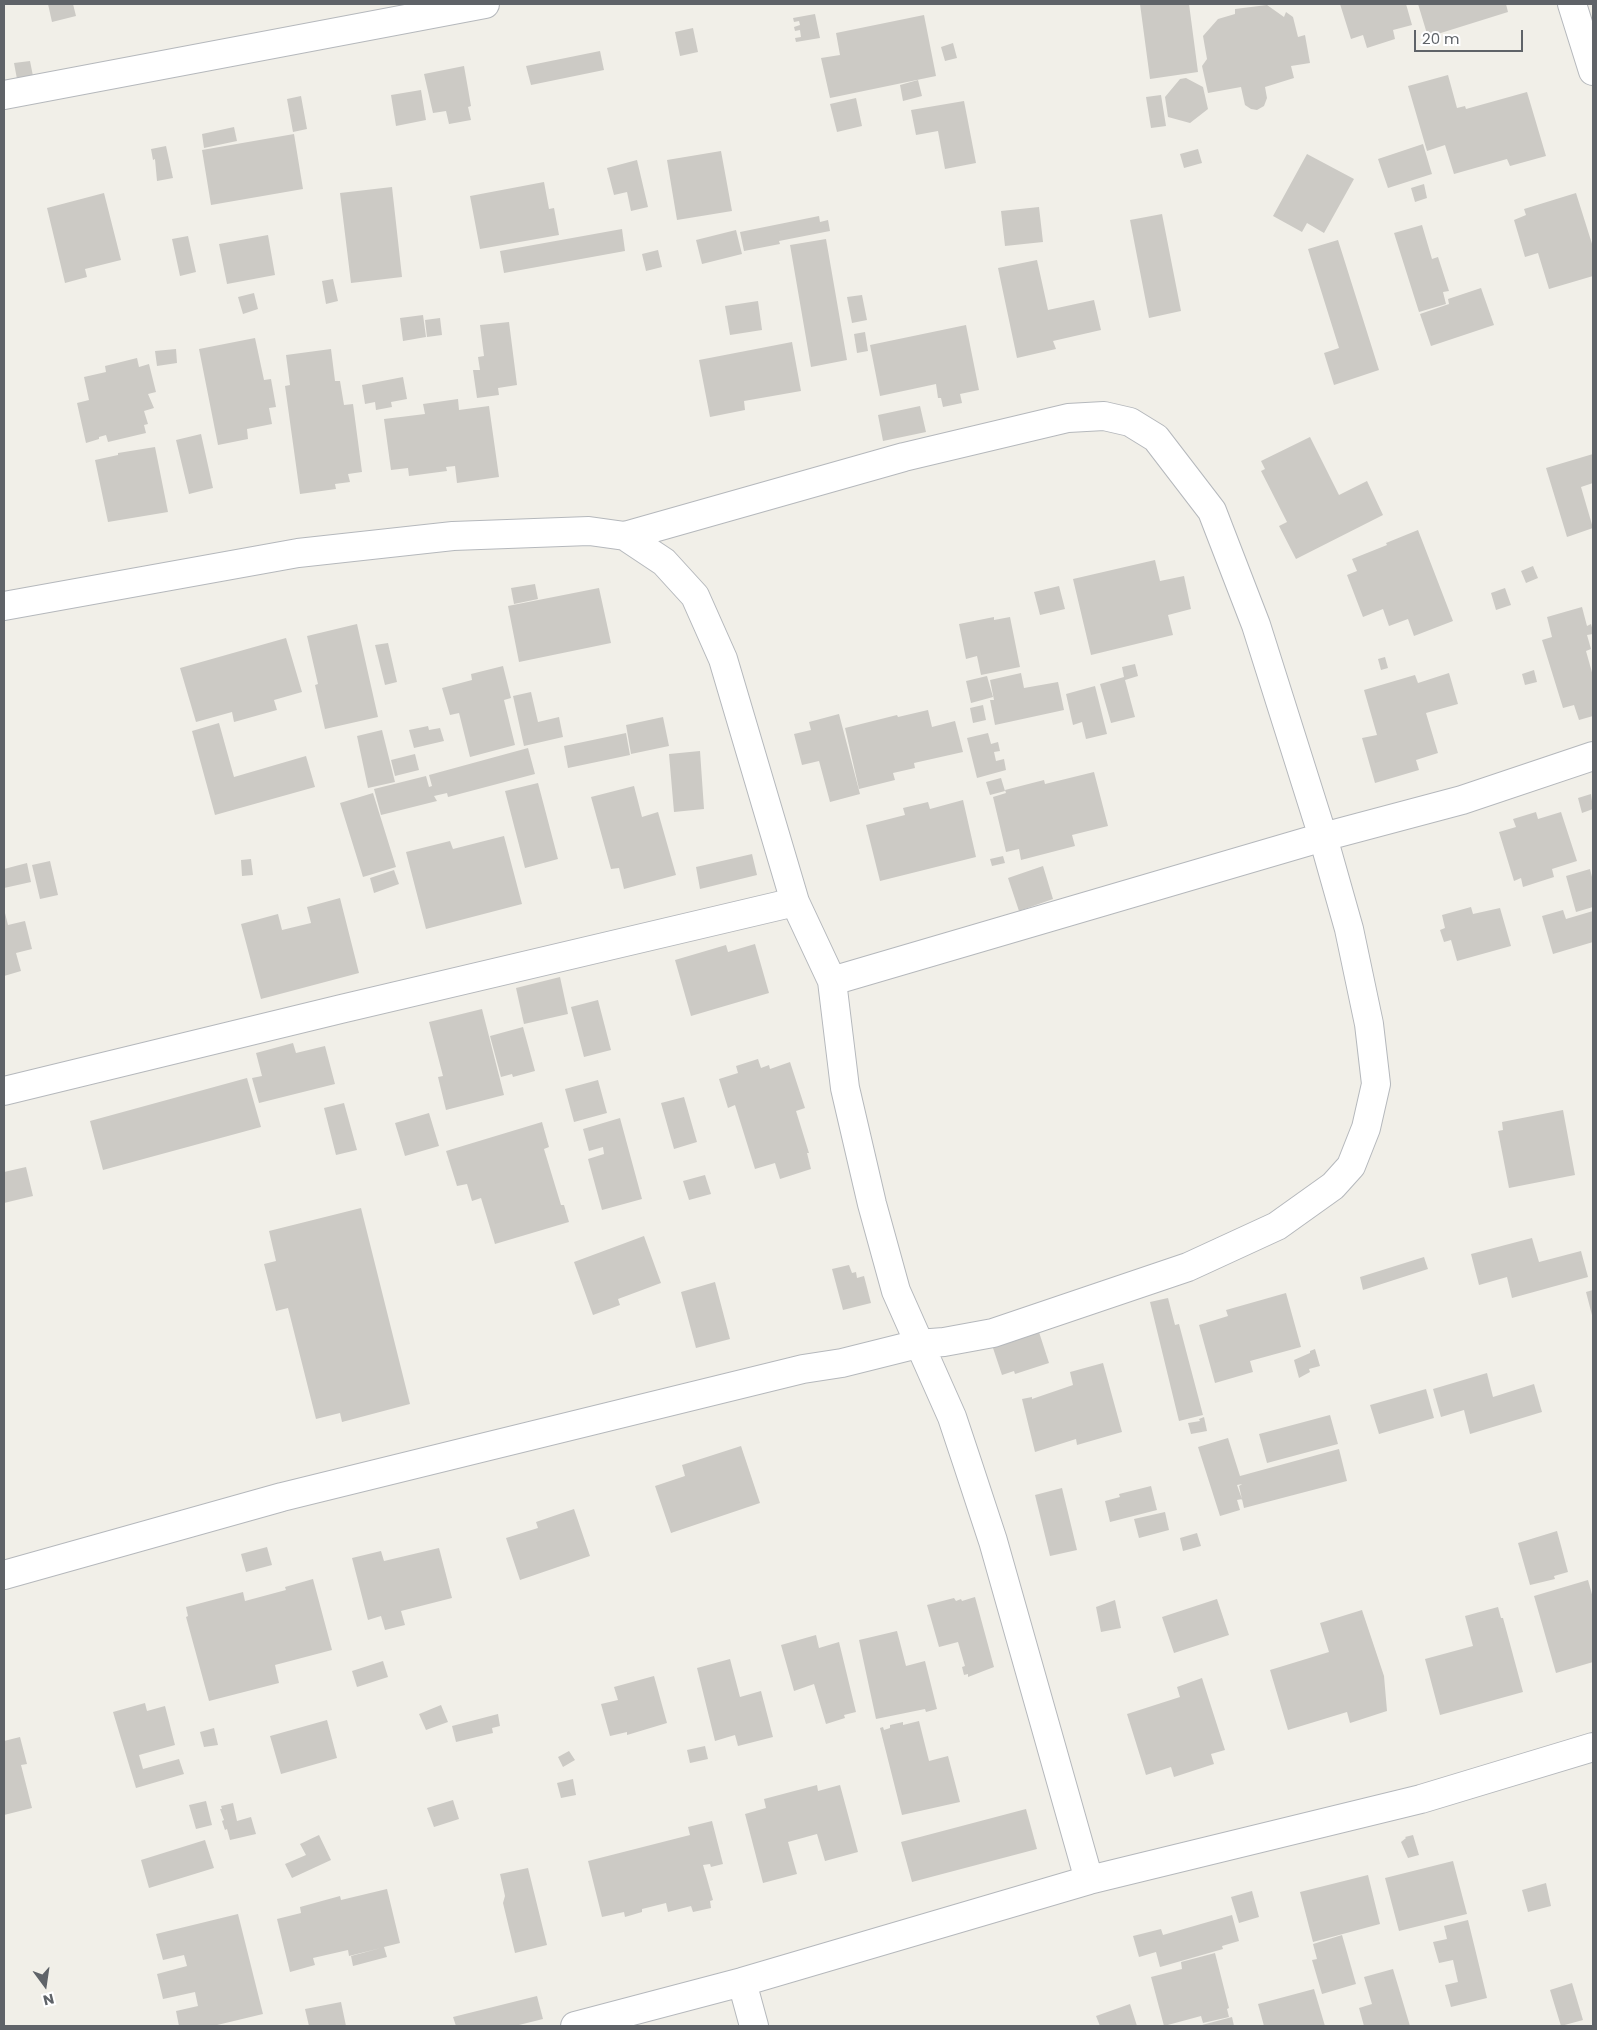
<!DOCTYPE html>
<html>
<head>
<meta charset="utf-8">
<style>
  body { margin:0 }
  #map { position:relative; width:1597px; height:2030px; overflow:hidden; background:#f1efe8; font-family:Poppins,sans-serif }
  canvas { display:block }
  .frame { position:absolute; inset:0; border:5px solid #5f6368; pointer-events:none }
  .north { position:absolute; left:20px; top:1960px; width:50px; height:50px; -webkit-text-stroke:4px #fff; paint-order:stroke; rotate:166deg; font-size:14px; font-weight:700; line-height:20px; text-align:center; color:#5f6368 }
  .north::after { content:''; display:block; margin:auto; width:18px; height:22px; background:#5f6368; clip-path:polygon(50% 0,100% 100%,50% 72%,0 100%) }
  .scale { position:absolute; left:1414px; top:30px; width:109px; height:22px; box-sizing:border-box; border:2px solid #5f6368; border-top:0; padding-left:6px; font-size:15px; line-height:18px; white-space:nowrap; color:#5f6368; -webkit-text-stroke:4px #fff; paint-order:stroke }
</style>
</head>
<body>
<div id="map">
<canvas width="1597" height="2030"></canvas>
<div class="frame"></div>
<div class="north">N</div>
<div class="scale">20 m</div>
</div>
<script>
const g = document.querySelector('canvas').getContext('2d');
g.lineJoin = 'round';
function fill(path, color) { g.fillStyle = color; g.fill(path, 'evenodd'); }
const shape = rows => new Path2D(rows.map(r => 'M' + r).join(''));
function stroke(path, color, width, dash) { g.strokeStyle = color; g.lineWidth = width; g.lineCap = dash ? 'butt' : 'round'; g.setLineDash(dash || []); g.stroke(path); }
fill(shape([
  [48,4,73,4,76,16,52,22],
  [1140,4,1189,4,1198,72,1150,79],
  [1340,4,1406,4,1412,25,1393,30,1395,39,1367,48,1363,35,1351,39],
  [1418,4,1506,4,1508,12,1428,37],
  [1267,5,1284,17,1286,12,1293,17,1298,37,1305,35,1310,63,1291,66,1294,78,1265,87,1267,98,1264,106,1257,110,1251,109,1245,105,1241,87,1208,93,1202,66,1207,59,1203,36,1218,19,1235,14,1235,9],
  [815,14,820,38,796,42,795,38,801,37,800,30,795,31,794,27,800,25,799,21,794,22,793,18],
  [924,15,936,76,830,98,821,58,840,55,836,33],
  [693,28,698,52,680,56,675,32],
  [953,43,957,58,945,61,941,47],
  [600,51,604,70,531,85,526,66],
  [30,61,33,76,17,79,14,63],
  [464,66,471,106,468,107,471,120,449,124,446,111,433,113,424,74],
  [1448,75,1457,108,1465,106,1466,109,1527,92,1546,156,1510,166,1507,159,1454,174,1445,145,1427,151,1408,86],
  [1186,78,1203,87,1208,109,1190,123,1168,117,1165,97,1180,79],
  [918,80,922,96,903,101,900,85],
  [421,90,426,120,396,126,391,95],
  [1161,95,1166,126,1151,128,1146,97],
  [301,96,307,129,293,132,287,99],
  [856,98,862,126,837,132,830,104],
  [964,101,976,163,945,169,938,131,916,135,911,110],
  [234,127,237,141,204,148,202,134],
  [294,134,303,189,211,205,202,150],
  [1423,144,1432,174,1388,188,1378,159],
  [166,146,173,178,157,181,155,159,153,160,151,149],
  [1198,149,1202,163,1184,168,1180,154],
  [721,151,732,211,677,220,667,160],
  [1307,154,1354,179,1324,233,1307,223,1302,232,1273,216],
  [637,160,648,207,631,211,627,192,614,195,607,168],
  [544,182,549,209,554,208,559,235,480,249,470,196],
  [1424,184,1427,198,1415,202,1411,188],
  [392,187,402,277,351,283,340,193],
  [104,193,121,260,85,269,87,277,65,283,47,208],
  [1576,193,1593,247,1593,276,1549,289,1538,253,1525,257,1514,220,1526,215,1524,209],
  [1039,207,1043,242,1005,246,1001,211],
  [1162,214,1181,311,1149,318,1130,220],
  [819,216,820,222,828,220,830,231,779,241,780,244,744,251,740,232],
  [1422,225,1432,259,1438,257,1449,291,1443,292,1446,304,1419,312,1394,233],
  [622,229,625,251,504,273,500,251],
  [736,230,742,254,702,264,696,240],
  [268,235,275,275,227,284,219,244],
  [188,236,196,272,180,276,172,239],
  [826,239,847,360,811,367,790,245],
  [1338,240,1379,370,1334,385,1324,353,1339,348,1308,249],
  [658,250,662,267,646,271,642,254],
  [1037,260,1048,310,1094,300,1101,330,1053,341,1056,349,1017,358,998,268],
  [333,279,338,301,326,304,322,281],
  [1481,288,1494,325,1431,346,1420,314,1449,304,1448,299],
  [254,293,258,309,243,314,238,297],
  [862,295,867,320,852,323,847,297],
  [758,301,762,330,730,335,725,306],
  [423,315,426,337,403,341,400,318],
  [440,318,442,335,427,337,425,320],
  [509,322,517,385,498,388,499,395,477,398,473,370,480,370,478,357,484,356,480,325],
  [966,325,979,390,960,394,962,403,943,407,941,398,938,398,936,384,880,396,870,345],
  [865,332,868,351,857,353,854,334],
  [255,338,264,380,271,379,276,407,269,408,272,424,247,429,248,439,218,445,199,349],
  [792,342,801,391,744,401,745,410,710,417,699,360],
  [176,349,177,363,157,366,155,351],
  [331,349,335,381,340,381,344,405,353,404,362,472,348,474,350,482,335,484,336,489,300,494,285,386,290,385,286,355],
  [137,358,139,367,149,364,156,392,148,394,154,408,144,411,148,424,144,425,146,433,108,442,106,435,99,437,99,439,86,443,77,403,89,400,84,377,106,372,105,366],
  [403,377,407,399,391,402,392,407,376,410,375,402,365,404,362,385],
  [458,399,459,410,489,406,499,477,457,483,455,466,446,467,447,471,409,476,408,468,391,470,384,419,425,414,423,404],
  [920,406,926,432,883,441,878,415],
  [201,434,213,488,189,494,176,440],
  [1310,437,1339,495,1367,481,1383,515,1296,559,1279,526,1287,522,1261,471,1265,469,1261,461],
  [155,447,168,512,108,522,95,460,118,455,118,453],
  [1593,454,1593,483,1581,487,1593,528,1567,537,1546,468],
  [1418,530,1453,621,1414,636,1408,619,1389,626,1383,609,1363,617,1347,575,1357,571,1352,559,1387,545,1386,543],
  [1155,560,1160,581,1184,576,1191,609,1168,615,1173,635,1091,655,1073,579],
  [1533,566,1538,578,1526,583,1521,571],
  [535,584,538,599,514,604,511,588],
  [1059,586,1065,609,1040,615,1034,592],
  [599,588,611,643,519,662,508,606],
  [1505,588,1511,605,1496,610,1491,593],
  [1582,607,1587,626,1591,624,1593,631,1593,634,1587,635,1591,649,1586,651,1593,676,1593,716,1579,720,1574,705,1563,708,1542,640,1552,637,1547,617],
  [994,617,994,620,1010,617,1020,667,981,675,977,656,966,659,959,624],
  [357,624,378,717,325,729,315,685,318,684,307,636],
  [286,638,302,692,274,700,277,710,234,722,232,712,196,722,180,668],
  [388,643,397,682,385,685,375,645],
  [1385,657,1388,668,1381,670,1378,659],
  [1135,664,1138,676,1125,680,1135,717,1111,723,1100,684,1124,677,1122,667],
  [503,666,511,698,504,700,515,745,470,757,459,713,450,715,442,688,472,680,471,674],
  [1534,670,1537,682,1525,685,1522,674],
  [1021,673,1024,688,1058,682,1064,710,995,725,990,700,994,700,990,680],
  [1449,673,1458,704,1426,713,1438,753,1416,760,1419,770,1375,783,1362,738,1377,735,1364,690,1415,675,1418,683],
  [987,676,993,697,971,703,966,681],
  [1095,686,1107,734,1086,739,1082,722,1073,725,1066,694],
  [531,692,538,722,559,717,563,737,524,746,513,696],
  [983,705,986,720,973,723,970,708],
  [928,710,932,727,955,721,963,752,914,763,915,768,893,773,895,780,859,789,845,728,897,715,898,717],
  [839,714,860,794,830,802,819,761,802,765,794,734,811,730,809,722],
  [663,717,669,746,631,754,626,725],
  [219,723,234,777,306,756,315,787,215,815,192,731],
  [428,726,429,730,440,728,444,741,414,748,409,730],
  [382,730,395,782,368,788,357,736],
  [626,733,630,755,568,768,564,746],
  [988,733,991,744,998,742,1000,751,994,752,996,761,1004,759,1006,770,977,778,967,738],
  [528,748,535,774,448,797,447,793,434,796,437,801,381,815,374,789,426,776,429,787,432,786,429,775],
  [700,751,704,809,674,812,669,754],
  [415,754,419,770,395,776,391,760],
  [1094,772,1108,826,1072,835,1075,846,1021,860,1019,849,1006,852,993,797,1006,793,1005,790,1044,780,1045,784],
  [1001,778,1005,791,990,795,986,782],
  [538,783,558,859,525,868,505,791],
  [634,786,642,817,658,812,676,875,624,889,619,868,611,869,591,797],
  [373,793,396,867,363,877,340,803],
  [1591,794,1593,809,1582,813,1578,798],
  [963,800,976,857,880,881,866,825,905,815,903,808,928,802,930,809],
  [1536,812,1538,819,1561,812,1577,861,1552,869,1554,877,1523,887,1521,878,1514,881,1499,832,1516,827,1513,819],
  [504,836,522,904,426,929,406,852,450,841,453,849],
  [752,854,757,875,700,889,696,867],
  [1003,856,1005,863,992,866,990,859],
  [251,859,253,875,242,876,241,860],
  [50,861,58,895,40,899,32,865],
  [27,863,31,882,4,888,4,869],
  [1043,866,1053,899,1019,911,1008,878],
  [1590,869,1593,881,1593,907,1576,912,1566,876],
  [394,870,399,884,374,893,370,878],
  [340,898,359,973,261,999,241,924,278,914,282,930,311,923,307,907],
  [1471,907,1473,914,1500,908,1511,946,1457,961,1451,940,1444,942,1440,930,1445,928,1442,915],
  [4,909,8,925,25,921,32,949,16,953,21,971,4,976],
  [1563,910,1566,919,1593,911,1593,942,1553,954,1542,916],
  [755,944,769,993,691,1016,675,960,726,945,728,952],
  [560,977,568,1014,524,1024,516,988],
  [598,1000,611,1050,584,1057,571,1007],
  [482,1009,504,1095,446,1110,438,1077,443,1076,429,1022],
  [523,1027,535,1071,513,1077,512,1074,501,1077,490,1036],
  [293,1043,296,1053,325,1046,335,1084,259,1103,252,1078,262,1076,256,1053],
  [758,1059,761,1068,769,1065,770,1069,790,1062,805,1108,796,1111,809,1153,807,1153,811,1169,780,1179,775,1163,755,1169,735,1105,728,1108,719,1079,738,1073,736,1066],
  [247,1078,261,1127,103,1170,90,1121],
  [598,1080,607,1113,574,1122,565,1089],
  [684,1097,697,1142,674,1149,661,1103],
  [344,1103,357,1150,336,1155,324,1108],
  [1563,1110,1575,1175,1509,1188,1498,1131,1503,1130,1502,1122],
  [429,1113,439,1146,405,1156,395,1123],
  [620,1118,642,1199,602,1210,588,1159,604,1154,603,1147,589,1151,583,1129],
  [542,1122,549,1147,544,1149,561,1205,564,1205,569,1222,495,1244,481,1198,472,1201,467,1184,457,1186,446,1151],
  [26,1167,33,1196,4,1203,4,1172],
  [705,1175,711,1194,689,1200,683,1181],
  [361,1208,410,1404,342,1422,340,1413,316,1419,288,1308,276,1311,264,1264,276,1261,269,1231],
  [644,1236,661,1283,618,1299,620,1305,593,1315,574,1262],
  [1532,1238,1539,1262,1581,1251,1588,1277,1512,1298,1507,1277,1479,1285,1471,1254],
  [1424,1257,1428,1269,1363,1290,1360,1277],
  [849,1265,852,1273,856,1272,857,1278,864,1276,871,1303,843,1310,832,1269],
  [715,1282,730,1339,696,1348,681,1292],
  [1593,1290,1593,1319,1586,1292],
  [1286,1293,1301,1347,1250,1361,1253,1372,1215,1383,1199,1325,1228,1316,1226,1310],
  [1168,1298,1175,1325,1179,1324,1203,1415,1179,1421,1150,1302],
  [1038,1329,1049,1363,1015,1374,1014,1371,1002,1375,991,1342],
  [1315,1349,1320,1366,1309,1369,1310,1372,1299,1378,1294,1360,1310,1353,1310,1351],
  [1103,1363,1122,1432,1077,1445,1076,1439,1035,1452,1022,1399,1032,1397,1032,1399,1073,1385,1070,1372],
  [1487,1373,1493,1397,1534,1384,1542,1412,1470,1434,1464,1410,1441,1417,1433,1389],
  [1426,1389,1434,1418,1379,1434,1370,1405],
  [1330,1415,1338,1444,1267,1463,1259,1434],
  [1204,1417,1207,1431,1191,1434,1188,1423,1200,1421,1199,1419],
  [1228,1438,1240,1476,1339,1449,1347,1481,1244,1508,1239,1486,1242,1484,1237,1485,1242,1499,1237,1500,1240,1510,1220,1516,1198,1447],
  [741,1446,760,1503,671,1533,655,1486,685,1476,682,1465],
  [1151,1486,1157,1510,1110,1522,1105,1501,1120,1497,1119,1494],
  [1062,1488,1077,1550,1050,1556,1035,1495],
  [574,1509,590,1556,520,1580,506,1538,538,1528,536,1522],
  [1165,1512,1169,1530,1139,1538,1134,1519],
  [1557,1531,1568,1572,1554,1576,1555,1579,1530,1585,1518,1543],
  [1197,1533,1201,1546,1183,1551,1180,1538],
  [267,1547,272,1565,246,1572,241,1554],
  [439,1548,452,1598,401,1611,405,1625,385,1630,381,1616,368,1620,352,1558,381,1551,384,1561],
  [313,1579,332,1650,275,1665,279,1683,209,1701,186,1617,188,1616,186,1607,243,1592,245,1601,286,1590,285,1587],
  [1588,1580,1593,1598,1593,1662,1556,1673,1534,1596],
  [975,1597,994,1667,968,1677,968,1674,964,1675,962,1667,965,1666,958,1642,939,1647,927,1605,954,1598,956,1601,961,1599,962,1601],
  [1217,1599,1229,1635,1174,1653,1162,1617],
  [1115,1600,1121,1628,1101,1632,1096,1607],
  [1498,1607,1501,1618,1503,1618,1523,1692,1440,1715,1425,1659,1473,1646,1465,1616],
  [1362,1610,1384,1676,1387,1711,1350,1723,1347,1712,1288,1730,1270,1670,1329,1652,1320,1623],
  [897,1631,906,1666,925,1661,937,1709,926,1712,925,1709,876,1719,859,1640],
  [816,1635,819,1648,839,1642,856,1712,844,1715,845,1718,826,1724,814,1684,794,1691,781,1645],
  [730,1659,740,1697,761,1691,773,1737,738,1746,735,1735,715,1741,697,1668],
  [383,1661,388,1677,357,1687,352,1671],
  [654,1676,667,1723,627,1735,627,1732,610,1736,601,1704,618,1700,614,1687],
  [1202,1678,1225,1750,1211,1754,1214,1764,1174,1777,1171,1767,1146,1775,1127,1714,1180,1697,1177,1687],
  [145,1703,147,1711,165,1706,175,1745,139,1755,143,1769,179,1759,184,1774,136,1788,113,1712],
  [441,1705,448,1722,426,1730,419,1714],
  [498,1714,500,1726,492,1728,493,1733,456,1742,452,1726],
  [327,1720,337,1758,281,1774,270,1736],
  [919,1721,929,1761,948,1756,960,1802,902,1815,880,1728,883,1727,884,1730,890,1728,890,1725,903,1722,903,1725],
  [214,1728,218,1745,204,1747,200,1732],
  [20,1737,27,1764,21,1765,32,1808,4,1815,4,1741],
  [705,1746,708,1759,690,1763,687,1750],
  [569,1751,575,1760,563,1767,558,1757],
  [573,1779,576,1795,561,1798,557,1783],
  [817,1785,818,1791,840,1785,858,1852,825,1861,817,1834,788,1842,797,1874,763,1883,745,1814,766,1808,764,1799],
  [453,1800,459,1819,434,1827,427,1808],
  [206,1801,212,1825,196,1829,189,1805],
  [233,1803,237,1821,251,1817,256,1834,230,1840,227,1829,225,1830,222,1821,224,1820,220,1809,222,1809,221,1806],
  [1026,1809,1037,1849,912,1882,901,1842],
  [712,1821,723,1864,711,1867,710,1864,703,1865,713,1900,710,1901,711,1908,693,1912,691,1906,668,1912,666,1903,642,1909,642,1912,625,1917,624,1912,602,1917,588,1861,690,1835,688,1827],
  [319,1835,331,1860,292,1878,285,1864,306,1855,300,1844],
  [1413,1835,1419,1855,1408,1858,1401,1842,1406,1838,1405,1837],
  [205,1840,214,1868,149,1888,141,1860],
  [1453,1861,1467,1914,1399,1931,1385,1878],
  [528,1868,547,1945,515,1953,503,1903,505,1896,500,1874],
  [1368,1875,1380,1924,1313,1942,1300,1892],
  [1546,1883,1551,1906,1528,1912,1522,1890],
  [387,1889,400,1943,384,1947,387,1957,353,1966,351,1956,381,1948,349,1956,348,1950,313,1958,315,1965,290,1972,277,1919,301,1913,300,1907,340,1896,341,1900],
  [1252,1891,1259,1917,1239,1923,1231,1897],
  [238,1914,263,2014,213,2026,179,2026,176,2011,198,2006,195,1992,163,1999,157,1974,187,1966,184,1955,163,1960,156,1934],
  [1232,1915,1239,1941,1222,1946,1223,1949,1160,1967,1156,1952,1139,1957,1133,1936,1161,1929,1163,1935],
  [1468,1920,1487,1998,1451,2007,1445,1985,1458,1982,1453,1960,1439,1963,1433,1942,1447,1939,1444,1926],
  [1342,1935,1356,1984,1322,1994,1312,1960,1317,1959,1313,1944],
  [1215,1953,1229,2008,1227,2009,1229,2017,1203,2023,1201,2016,1164,2026,1151,1977,1182,1969,1181,1962],
  [1393,1969,1410,2026,1364,2026,1359,2008,1372,2004,1364,1977],
  [1572,1983,1583,2020,1561,2026,1550,1990],
  [1314,1989,1325,2026,1264,2026,1258,2004],
  [537,1996,543,2019,515,2026,456,2026,453,2017],
  [341,2002,346,2026,309,2026,305,2009],
  [1130,2004,1137,2026,1100,2026,1096,2016],
  [1232,2017,1234,2026,1202,2026,1202,2025]
]), '#cccac5');
const street = shape([
  [1572,4,1593,71],
  [4,95,485,4],
  [4,606,298,553,453,536,589,531,625,536,664,562,695,596,723,659,795,902,832,981,845,1088,872,1204,896,1291,952,1417,967,1462,993,1541,1089,1880],
  [832,981,1323,837,1462,800,1593,756],
  [4,1091,341,1009,795,902],
  [4,1575,282,1497,477,1449,803,1369,842,1363,918,1344,944,1342,993,1333,1188,1267,1277,1226,1333,1186,1351,1166,1366,1128,1376,1084,1369,1024,1349,929,1323,837,1256,625,1212,511,1156,438,1130,422,1104,416,1068,418,904,457,625,536],
  [742,1982,754,2026],
  [575,2026,742,1982,1089,1880,1421,1799,1593,1747]
]);
stroke(street, '#b5b8bc', 30);
stroke(street, '#fff', 28);
</script>
</body>
</html>
